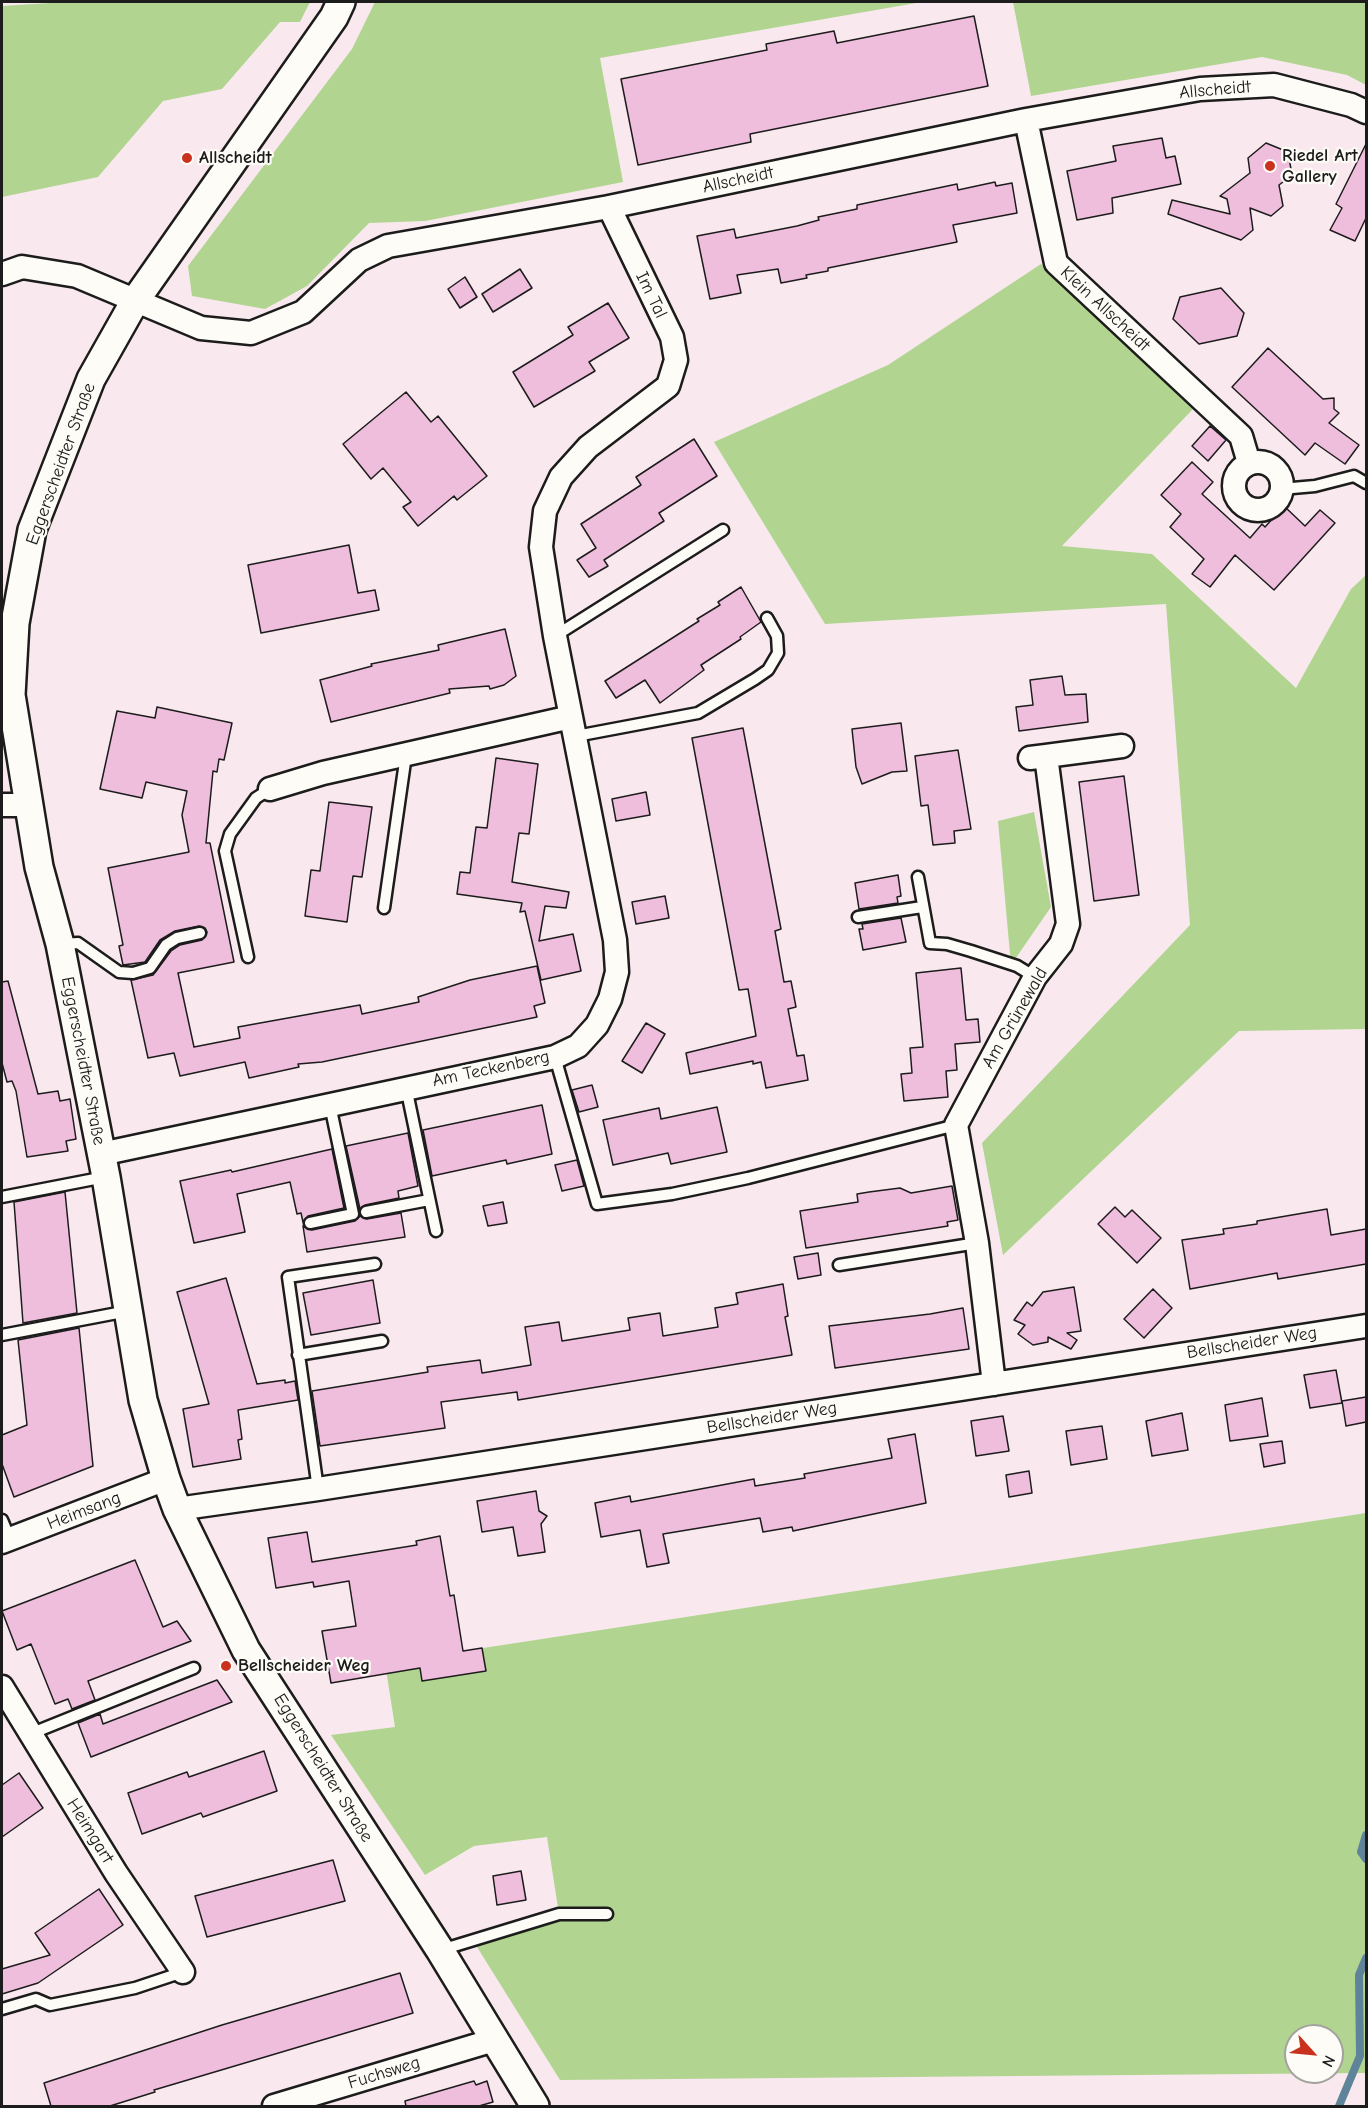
<!DOCTYPE html>
<html>
<head>
<meta charset="utf-8">
<style>
  body { margin:0 }
  #map { position:relative; width:1368px; height:2108px; overflow:hidden; background:#f9e9ef; font-family:"Comic Neue",sans-serif }
  canvas { display:block }
  .frame { position:absolute; inset:0; border:3px solid #1c1c1c; pointer-events:none }
  .north { position:absolute; left:1284px; top:2024px; width:60px; height:60px; box-sizing:border-box; background:#fdfcf7; border:2px solid #a3a29f; border-radius:50%; rotate:117deg; font-size:16px; font-weight:700; line-height:24px; text-align:center; color:#1c1c1c }
  .north::after { content:''; display:block; margin:auto; width:21px; height:27px; background:#c8321e; clip-path:polygon(50% 0,100% 100%,50% 72%,0 100%) }
</style>
</head>
<body>
<div id="map">
<canvas width="1368" height="2108"></canvas>
<div class="frame"></div>
<div class="north">N</div>
</div>
<script>
const g = document.querySelector('canvas').getContext('2d');
g.lineJoin = 'round';
function fill(path, color) { g.fillStyle = color; g.fill(path, 'evenodd'); }
const shape = rows => new Path2D(rows.map(r => 'M' + r).join(''));
function stroke(path, color, width, dash) { g.strokeStyle = color; g.lineWidth = width; g.lineCap = dash ? 'butt' : 'round'; g.setLineDash(dash || []); g.stroke(path); }
function write(font, color, halo, rows, align = 'center') {
  g.font = font + ' "Comic Neue",sans-serif'; g.lineWidth = 4.5; g.setLineDash([]); g.textBaseline = 'middle'; g.strokeStyle = halo; g.fillStyle = color; for (const [text, x, y, turn = 0] of rows) {
    g.save(); g.translate(x, y); g.rotate((+turn || 0) * Math.PI / 180); g.textAlign = isNaN(turn) ? turn : align; if (halo) g.strokeText(text, 0, 0); g.fillText(text, 0, 0); g.restore();
  }
}
fill(shape([
  [66,2,310,2,300,22,280,22,222,89,163,101,98,177,2,197,2,6],
  [375,2,922,2,600,58,623,182,425,221,369,223,307,286,265,309,192,296,188,266,352,49],
  [1013,2,1366,2,1366,85,1347,75,1262,57,1031,96],
  [1041,264,1193,409,1062,546,1152,554,1296,688,1351,589,1366,575,1366,1029,1239,1031,1003,1255,982,1143,1190,925,1166,604,825,624,714,442,888,365],
  [1034,812,1051,907,1011,965,998,821],
  [1366,1513,1366,2073,560,2080,472,1939,559,1914,547,1837,474,1846,425,1875,331,1735,395,1727,385,1663],
  [1296,2036,1332,2036,1332,2072,1296,2072]
]), '#b1d590');
stroke(shape([
  [1366,1835,1361,1852,1366,1859],
  [1339,2106,1360,2056,1359,1975,1366,1958]
]), '#5f8499', 8);
const building = shape([
  [974,16,988,86,750,134,751,142,638,165,621,79,767,50,766,44,834,31,837,43,974,16],
  [1162,138,1166,158,1175,156,1181,184,1112,198,1113,213,1077,220,1067,171,1116,161,1113,146,1162,138],
  [1266,143,1288,152,1292,175,1279,185,1283,206,1271,216,1250,208,1253,230,1241,240,1168,214,1172,200,1230,214,1227,199,1220,196,1250,173,1248,158,1266,143],
  [1366,144,1366,218,1355,241,1330,230,1342,208,1336,204,1366,144],
  [995,182,996,186,1012,183,1017,213,953,225,957,242,828,268,828,271,806,275,807,278,781,283,778,269,737,275,741,293,710,299,697,236,734,229,736,238,797,226,819,220,818,217,857,209,857,205,957,184,958,190,995,182],
  [520,269,532,288,493,312,482,294,520,269],
  [465,277,477,297,460,308,448,289,465,277],
  [1221,288,1244,313,1237,336,1199,344,1173,319,1180,297,1221,288],
  [608,303,629,338,589,362,595,371,534,407,513,372,573,335,568,327,608,303],
  [1268,348,1323,399,1334,398,1334,409,1339,413,1329,423,1359,445,1345,464,1315,443,1305,455,1232,387,1268,348],
  [406,392,431,422,438,416,487,476,457,500,454,496,418,526,403,507,411,502,383,468,371,479,343,444,406,392],
  [1210,426,1226,440,1208,461,1192,446,1210,426],
  [694,439,717,476,659,513,664,521,604,560,608,566,589,577,577,560,596,548,581,524,641,485,636,477,694,439],
  [1192,462,1213,482,1202,494,1250,538,1262,524,1265,527,1284,506,1305,526,1320,510,1335,523,1274,590,1235,555,1210,587,1192,574,1204,559,1170,527,1181,514,1161,495,1192,462],
  [349,545,358,593,375,590,379,610,261,633,248,565,349,545],
  [741,587,761,622,740,637,741,639,701,665,704,670,660,703,645,680,616,698,605,681,699,621,697,619,720,605,718,602,741,587],
  [505,629,516,676,504,685,490,689,489,686,449,689,450,693,331,722,320,680,372,666,371,664,439,650,438,645,505,629],
  [1062,676,1065,695,1086,694,1088,722,1019,731,1016,707,1033,705,1030,680,1062,676],
  [157,707,232,723,224,760,219,759,217,772,213,771,206,843,210,843,234,962,178,973,194,1047,240,1038,238,1027,360,1005,362,1014,419,1002,418,997,470,980,537,966,545,1003,534,1006,537,1017,322,1062,298,1064,299,1067,249,1078,245,1062,180,1076,174,1053,148,1058,131,980,153,975,171,951,180,945,202,940,207,932,205,928,199,926,175,931,160,940,145,962,123,965,119,946,123,945,108,868,189,852,182,815,187,791,146,782,142,798,100,789,117,711,155,718,157,707],
  [901,723,907,771,892,772,862,784,856,767,852,729,901,723],
  [743,728,781,929,775,931,784,982,791,981,796,1007,788,1009,797,1056,804,1055,808,1080,766,1088,761,1062,753,1064,753,1061,690,1074,686,1053,756,1036,748,989,739,990,692,738,743,728],
  [958,750,971,829,954,831,955,843,933,845,928,805,921,806,915,756,958,750],
  [496,758,538,764,529,834,519,833,512,882,569,892,566,908,545,906,539,941,573,934,581,971,541,980,525,911,520,912,522,903,457,894,460,872,470,873,476,827,487,828,496,758],
  [1124,776,1139,895,1094,901,1079,782,1124,776],
  [646,792,650,815,616,821,612,799,646,792],
  [329,802,372,807,362,877,353,876,347,922,305,916,311,870,320,871,329,802],
  [898,875,901,896,897,897,898,903,859,909,855,883,898,875],
  [665,896,669,918,636,924,632,902,665,896],
  [901,918,906,942,863,950,859,929,863,929,862,924,901,918],
  [961,968,966,1020,978,1019,980,1042,955,1044,957,1070,946,1071,948,1097,904,1101,901,1074,912,1073,910,1048,923,1047,916,973,961,968],
  [8,981,38,1094,58,1091,60,1101,70,1099,76,1139,66,1141,68,1151,27,1157,16,1091,12,1081,7,1082,2,1063,2,982,8,981],
  [646,1023,665,1034,642,1073,622,1061,646,1023],
  [592,1085,598,1107,579,1112,572,1090,592,1085],
  [542,1105,552,1154,507,1164,506,1160,432,1176,423,1130,542,1105],
  [717,1107,727,1152,671,1164,668,1153,613,1165,603,1120,659,1108,661,1119,717,1107],
  [408,1133,418,1186,398,1191,399,1198,365,1205,360,1209,346,1146,408,1133],
  [332,1149,344,1208,308,1216,303,1222,301,1213,297,1214,290,1182,237,1194,245,1232,194,1243,180,1181,231,1170,232,1172,332,1149],
  [577,1160,584,1186,562,1191,555,1165,577,1160],
  [952,1186,958,1220,947,1222,948,1226,806,1248,800,1211,858,1202,857,1194,869,1192,900,1188,911,1193,952,1186],
  [65,1192,77,1313,23,1323,14,1202,65,1192],
  [503,1202,507,1223,488,1226,483,1206,503,1202],
  [1115,1207,1125,1217,1132,1210,1161,1238,1137,1263,1098,1224,1115,1207],
  [1327,1209,1331,1235,1366,1229,1366,1264,1278,1279,1277,1273,1190,1289,1182,1240,1224,1234,1223,1229,1257,1224,1257,1221,1327,1209],
  [401,1213,405,1237,307,1252,303,1226,312,1230,355,1221,360,1216,367,1219,401,1213],
  [818,1253,821,1275,798,1279,794,1257,818,1253],
  [226,1278,257,1384,285,1380,285,1383,295,1381,298,1400,238,1410,242,1439,238,1440,241,1459,193,1467,183,1409,209,1404,177,1292,226,1278],
  [373,1280,380,1323,311,1335,303,1293,373,1280],
  [783,1284,788,1316,785,1317,792,1355,518,1400,517,1392,441,1402,445,1428,320,1446,312,1391,428,1372,427,1367,480,1360,482,1373,531,1365,525,1327,559,1322,562,1341,630,1330,628,1318,660,1313,663,1336,718,1327,715,1308,738,1304,736,1293,783,1284],
  [1074,1287,1081,1331,1067,1333,1077,1340,1071,1349,1048,1337,1048,1342,1033,1345,1018,1334,1025,1325,1014,1320,1027,1302,1032,1306,1043,1292,1074,1287],
  [1153,1289,1172,1308,1144,1338,1124,1319,1153,1289],
  [963,1308,969,1349,835,1368,829,1326,930,1314,963,1308],
  [79,1328,93,1466,14,1497,2,1464,2,1435,27,1425,18,1340,79,1328],
  [1336,1370,1342,1403,1310,1408,1304,1375,1336,1370],
  [1366,1397,1366,1422,1346,1426,1342,1401,1366,1397],
  [1262,1398,1268,1436,1230,1441,1225,1405,1262,1398],
  [1182,1413,1188,1450,1152,1456,1146,1421,1182,1413],
  [1003,1416,1009,1451,976,1456,971,1421,1003,1416],
  [1102,1426,1107,1459,1071,1465,1066,1431,1102,1426],
  [915,1434,926,1503,793,1531,792,1527,763,1532,760,1518,663,1534,669,1563,647,1567,640,1530,601,1537,595,1503,630,1496,631,1502,754,1479,755,1486,805,1478,804,1474,892,1458,888,1439,915,1434],
  [1282,1441,1285,1463,1264,1467,1260,1444,1282,1441],
  [1029,1471,1032,1493,1009,1497,1006,1475,1029,1471],
  [536,1491,539,1511,547,1516,541,1524,545,1552,518,1556,513,1527,482,1532,477,1501,536,1491],
  [307,1532,312,1562,417,1545,416,1541,440,1536,450,1596,454,1595,463,1651,482,1648,486,1671,422,1681,420,1668,331,1683,322,1631,356,1626,349,1581,314,1587,313,1582,276,1588,268,1538,307,1532],
  [135,1560,163,1627,177,1621,191,1641,88,1681,95,1700,72,1709,68,1699,55,1704,31,1644,17,1650,2,1611,135,1560],
  [217,1680,232,1702,91,1757,78,1723,100,1714,103,1724,217,1680],
  [264,1751,277,1791,203,1817,201,1813,142,1834,128,1793,187,1772,189,1777,264,1751],
  [19,1773,43,1808,2,1837,2,1785,19,1773],
  [333,1860,345,1901,207,1937,195,1896,333,1860],
  [521,1871,526,1900,497,1905,493,1876,521,1871],
  [99,1889,123,1925,38,1983,2,1994,2,1969,50,1955,35,1933,99,1889],
  [400,1973,413,2013,154,2090,155,2092,110,2106,51,2106,44,2083,222,2025,400,1973],
  [474,2081,476,2085,487,2081,493,2102,479,2106,406,2106,405,2101,474,2081]
]);
fill(building, '#f0bedd');
stroke(building, '#1c1c1c', 1.5);
const service = shape([
  [1281,489,1315,486,1354,476,1366,483],
  [555,636,723,530],
  [576,736,698,713,755,679,768,670,778,653,777,636,767,618],
  [918,877,930,943,947,944,971,951,1017,966,1035,977],
  [384,908,406,755],
  [858,917,922,907],
  [61,944,78,943,119,972,133,973,150,968,166,945,177,938,200,933],
  [248,957,225,851,230,834,256,798,270,789],
  [555,1057,597,1204,672,1194,748,1178,956,1125],
  [406,1087,436,1231],
  [2,1197,105,1177],
  [366,1212,429,1200],
  [310,1223,353,1214,330,1105],
  [839,1265,977,1243],
  [2,1335,128,1311],
  [298,1355,382,1341],
  [318,1489,288,1277,375,1264],
  [2,1520,10,1539],
  [30,1734,194,1668],
  [441,1950,559,1914,607,1914],
  [2,2009,36,1999,50,2005,135,1988,183,1972]
]);
const minor = shape([
  [1026,120,1056,263,1241,436,1249,463],
  [2,274,22,267,77,276,201,328,251,333,303,312,359,260,388,246,609,207,1026,120,1200,89,1274,85,1351,105,1366,112],
  '1234 486a24 24 0 1 1 48 0a24 24 0 1 1-48 0Z',
  [1046,756,1122,746],
  [270,789,323,773,571,717],
  [2,805,27,805],
  [101,1154,555,1057,578,1046,597,1025,610,999,617,972,615,940,555,636,541,547,545,511,561,477,588,447,668,386,676,360,672,337,609,207],
  [994,1384,977,1243,956,1125,1035,977,1061,944,1068,924,1046,756,1030,758],
  [177,1509,318,1489,1366,1326],
  [2,1542,166,1479],
  [2,1687,116,1873,183,1972],
  [274,2106,494,2040]
]);
const tertiary = shape([
  [341,2,334,17,135,301,91,379,32,530,15,623,11,695,39,867,60,944,106,1177,143,1400,166,1479,177,1509,246,1650,440,1950,535,2106]
]);
stroke(service, '#1c1c1c', 15);
stroke(minor, '#1c1c1c', 27);
stroke(tertiary, '#1c1c1c', 32);
stroke(service, '#fdfcf7', 10);
stroke(minor, '#fdfcf7', 22);
stroke(tertiary, '#fdfcf7', 27);
for (const [x, y, r, color] of [
  [187,158,6,"#c8321e"],
  [1270,166,6,"#c8321e"],
  [226,1666,6,"#c8321e"]
]) { const dot = new Path2D(); dot.arc(x, y, r, 0, 2 * Math.PI); g.fillStyle = color; g.fill(dot); stroke(dot, '#fdfcf7', 2); }
write('18px', '#1c1c1c', '#fdfcf7', [
  ["Allscheidt",1215,90,-5],
  ["Allscheidt",738,180,-12],
  ["Im Tal",651,295,64],
  ["Klein Allscheidt",1105,309,43],
  ["Eggerscheidter Straße",61,464,-70],
  ["Am Grünewald",1015,1018,-60],
  ["Eggerscheidter Straße",83,1061,79],
  ["Am Teckenberg",491,1069,-12],
  ["Bellscheider Weg",1252,1343,-9],
  ["Bellscheider Weg",772,1418,-9],
  ["Heimsang",84,1511,-21],
  ["Eggerscheidter Straße",323,1768,58],
  ["Heimgart",90,1831,58],
  ["Fuchsweg",384,2073,-17]
]);
write('bold 18px', '#1c1c1c', '#fdfcf7', [
  ["Riedel Art",1282,156],
  ["Gallery",1282,177],
  ["Allscheidt",199,158],
  ["Bellscheider Weg",238,1666]
], 'left');
</script>
</body>
</html>
